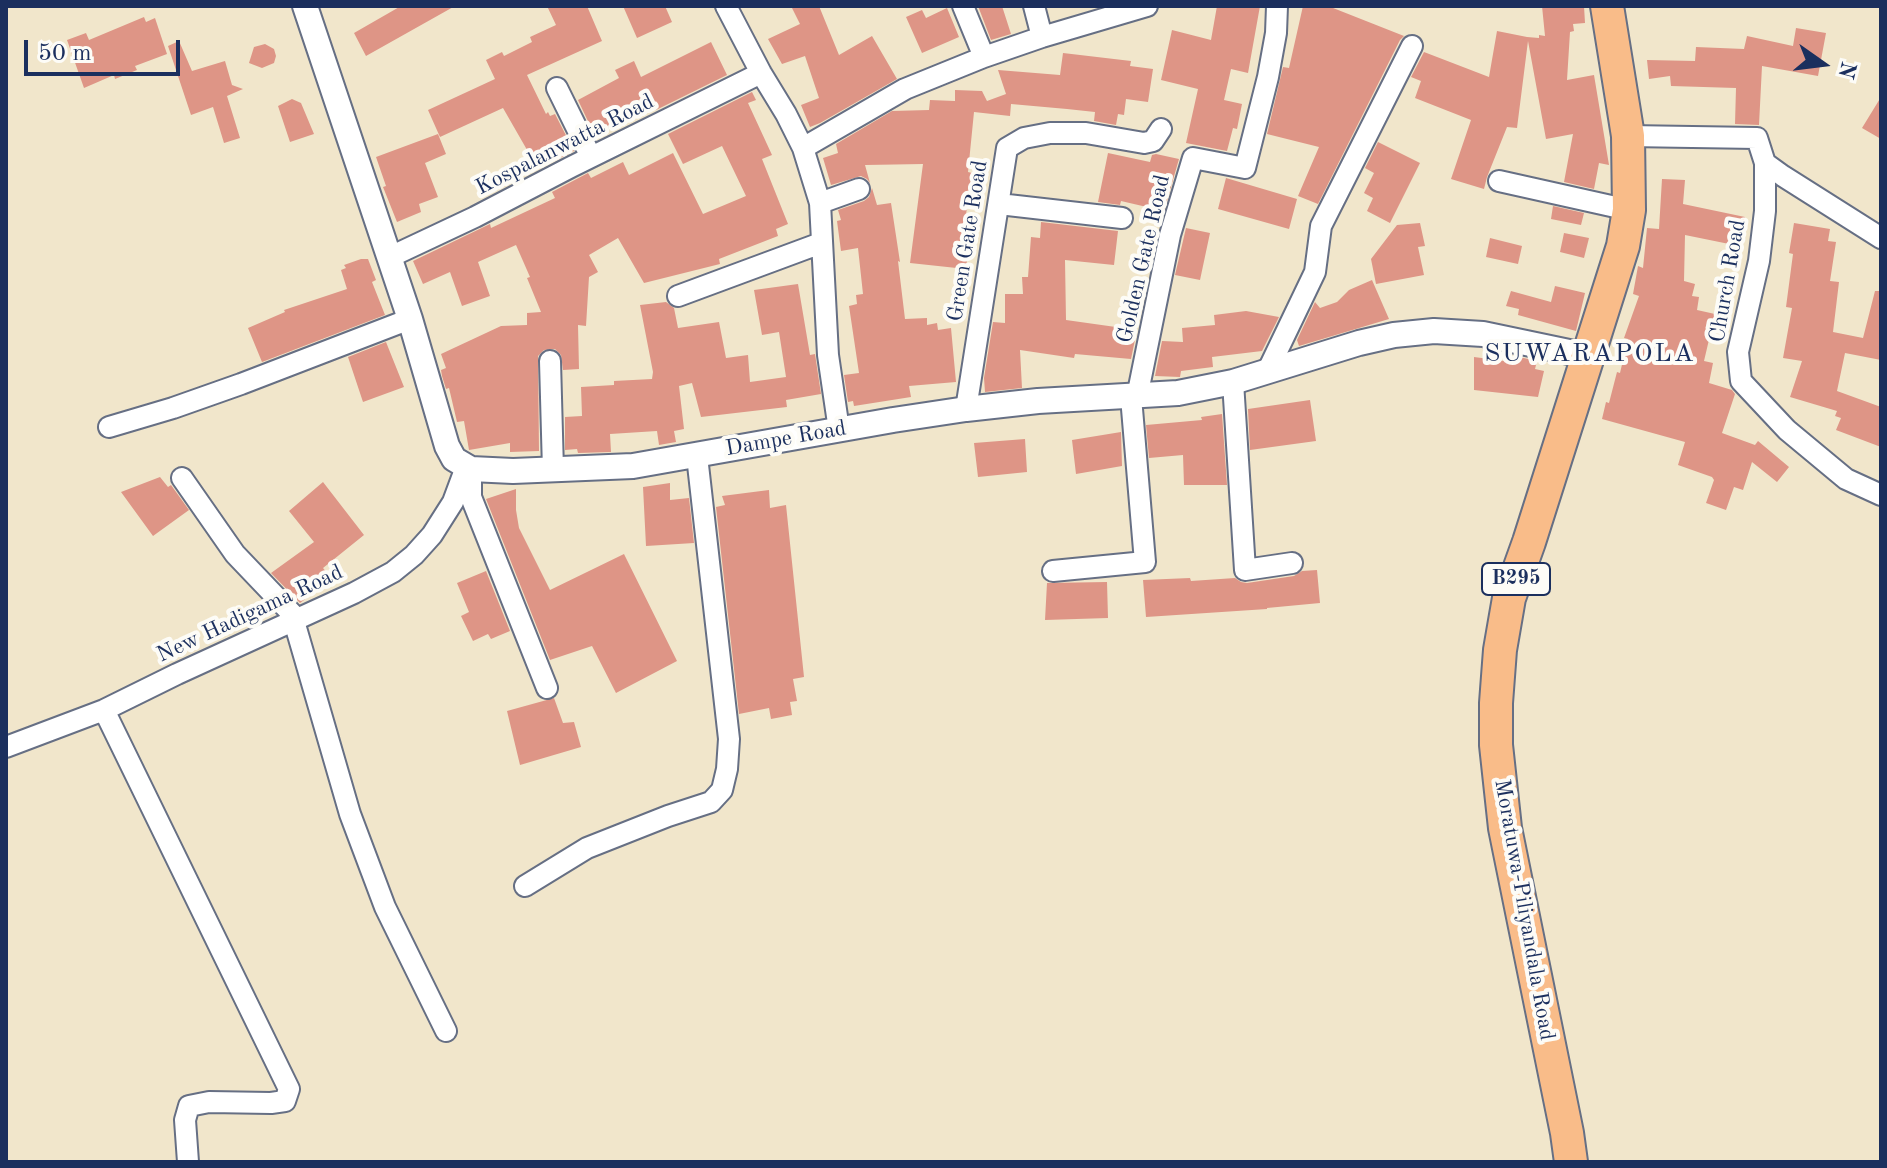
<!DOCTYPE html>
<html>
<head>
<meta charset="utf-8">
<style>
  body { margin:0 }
  #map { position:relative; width:1887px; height:1168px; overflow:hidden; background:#f1e6cb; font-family:"Old Standard TT",serif }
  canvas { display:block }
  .frame { position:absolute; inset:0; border:8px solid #1b2f5e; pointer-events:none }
  .north { position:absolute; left:1783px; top:24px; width:80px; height:80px; -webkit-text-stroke:6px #fdfcf7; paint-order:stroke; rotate:104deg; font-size:22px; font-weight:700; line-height:32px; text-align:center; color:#1b2f5e }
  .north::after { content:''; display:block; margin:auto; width:28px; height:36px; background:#1b2f5e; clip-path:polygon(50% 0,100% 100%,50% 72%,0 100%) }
  .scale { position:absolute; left:24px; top:40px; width:156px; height:36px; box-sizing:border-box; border:4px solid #1b2f5e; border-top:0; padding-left:10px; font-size:24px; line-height:28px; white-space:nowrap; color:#1b2f5e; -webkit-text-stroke:6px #fdfcf7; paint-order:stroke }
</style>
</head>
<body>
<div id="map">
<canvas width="1887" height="1168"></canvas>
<div class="frame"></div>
<div class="north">N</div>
<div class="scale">50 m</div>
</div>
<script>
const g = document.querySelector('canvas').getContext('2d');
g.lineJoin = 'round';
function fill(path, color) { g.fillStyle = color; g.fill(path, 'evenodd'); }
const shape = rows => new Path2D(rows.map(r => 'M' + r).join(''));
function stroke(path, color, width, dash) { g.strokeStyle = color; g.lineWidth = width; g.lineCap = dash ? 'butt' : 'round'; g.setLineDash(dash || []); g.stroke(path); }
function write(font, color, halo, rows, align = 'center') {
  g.font = font + ' "Old Standard TT",serif'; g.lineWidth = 8; g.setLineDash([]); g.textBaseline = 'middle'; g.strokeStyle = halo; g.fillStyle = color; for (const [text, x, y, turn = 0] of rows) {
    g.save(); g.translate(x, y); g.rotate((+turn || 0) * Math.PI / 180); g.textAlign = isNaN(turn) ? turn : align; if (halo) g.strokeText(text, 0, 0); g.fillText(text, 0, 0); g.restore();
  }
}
fill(shape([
  [401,6,455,6,366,56,354,33],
  [547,6,587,6,602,41,527,75,546,114,548,112,550,116,555,114,574,151,538,169,503,108,440,137,428,110,495,79,486,60,502,52,504,56,532,42,530,37,556,25],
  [623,6,665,6,672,22,637,38],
  [791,6,819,6,839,55,872,36,897,79,820,123,810,127,801,105,819,98,805,56,782,64,768,39,800,24],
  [978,6,1002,6,1011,34,991,40],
  [1217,6,1260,6,1248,73,1231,69,1224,100,1242,104,1237,129,1233,128,1227,151,1186,143,1198,89,1161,80,1172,30,1211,40],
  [1303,6,1328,6,1404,36,1400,40,1318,204,1298,196,1319,147,1267,134,1283,67,1289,68],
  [1542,6,1584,6,1585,23,1573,24,1574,31,1570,32,1567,80,1594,75,1609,165,1599,163,1594,189,1564,182,1573,134,1546,139,1528,41,1517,128,1507,127,1487,177,1484,189,1451,179,1471,120,1415,98,1421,81,1411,77,1424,52,1489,77,1497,31,1527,37,1539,38,1539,35,1545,36],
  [947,8,959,37,922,53,906,17,922,10,926,18],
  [144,17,146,22,155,18,167,54,135,66,137,70,115,79,114,75,84,88,67,40,86,33,89,40],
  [1796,28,1826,33,1818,76,1762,66,1759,125,1735,124,1736,88,1671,86,1670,76,1649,79,1647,60,1695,61,1696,47,1744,49,1747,36,1793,46],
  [179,41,192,71,225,61,232,85,243,89,227,96,240,138,224,143,213,107,191,115,168,46],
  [711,42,727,75,656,110,654,107,627,120,626,117,594,134,578,100,619,78,615,70,634,61,641,77],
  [265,44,274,49,276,56,274,63,262,68,249,63,254,47],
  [1063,53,1131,61,1130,66,1153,69,1148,102,1126,99,1124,115,1118,114,1116,125,1094,121,1095,112,1067,109,1011,104,1010,116,974,112,968,172,972,173,961,249,968,249,966,269,910,263,923,164,865,165,870,183,867,179,861,176,831,185,823,158,838,153,836,144,892,111,929,110,930,100,955,101,955,90,982,91,987,101,1006,94,998,70,1060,75],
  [752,92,756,100,748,103,772,155,762,159,788,224,776,229,778,236,719,259,720,264,644,283,618,238,589,255,598,272,589,277,586,326,578,325,579,369,563,370,561,355,555,349,544,350,538,356,539,451,510,452,510,443,469,450,464,421,457,422,449,388,446,389,442,376,441,370,446,368,441,354,501,326,527,325,527,313,541,312,527,278,530,277,516,245,478,262,490,296,462,306,450,272,423,284,413,261,490,224,491,228,555,198,552,192,588,173,591,178,623,162,629,175,673,153,703,214,746,196,722,146,683,164,668,134],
  [1881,97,1881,139,1862,128],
  [292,99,301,103,314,134,290,142,278,106],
  [438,134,446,154,425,163,438,197,419,204,421,212,397,222,383,187,386,186,376,157],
  [1378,142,1420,163,1390,223,1367,211,1373,198,1364,193,1374,173,1365,168],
  [1108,153,1150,162,1152,155,1156,154,1179,159,1164,211,1121,201,1120,205,1098,202],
  [1226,178,1297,199,1289,229,1218,209],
  [1662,179,1685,180,1683,204,1745,217,1739,246,1685,235,1684,281,1695,284,1692,296,1699,297,1697,310,1715,314,1704,361,1713,363,1709,383,1732,390,1735,394,1722,433,1755,445,1758,441,1789,467,1777,482,1752,462,1743,490,1734,487,1726,510,1706,503,1714,480,1712,477,1678,465,1685,442,1602,419,1606,402,1609,403,1617,372,1620,373,1628,339,1624,338,1639,296,1633,294,1638,266,1643,268,1647,228,1659,229],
  [872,188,877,205,891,203,900,262,898,261,905,319,927,318,927,325,937,323,938,330,951,328,956,382,909,386,911,397,854,406,853,401,848,402,844,375,859,373,849,306,857,304,856,295,863,294,858,248,841,251,837,221,841,220,838,210,864,201,869,197],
  [1553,206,1584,213,1581,225,1551,219],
  [1041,222,1118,231,1114,265,1065,260,1066,320,1137,330,1131,359,1075,354,1074,358,1020,350,1022,388,985,392,984,378,993,322,1005,323,1005,294,1023,294,1022,277,1028,277,1031,237,1040,238],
  [1420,223,1425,246,1418,247,1424,275,1376,284,1371,259,1397,225],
  [1794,223,1830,229,1828,241,1836,242,1830,281,1839,282,1833,332,1863,338,1875,291,1881,291,1881,360,1845,353,1837,391,1881,407,1881,447,1836,430,1841,418,1835,416,1837,411,1790,397,1802,361,1783,358,1792,308,1786,307,1793,254,1789,253],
  [1186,228,1210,233,1200,280,1175,275],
  [1564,233,1589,238,1584,258,1560,252],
  [1490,238,1522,246,1518,264,1486,257],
  [361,259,368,259,376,280,372,282,385,315,262,362,248,328,285,312,284,310,347,289,341,270,346,268,344,265],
  [1372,280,1389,319,1299,346,1297,340,1315,302,1320,308,1337,302,1349,290],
  [798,284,810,355,815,354,821,394,786,400,787,407,701,417,692,383,679,386,684,429,674,431,676,442,659,445,657,431,610,434,611,452,578,453,577,449,565,450,565,417,582,416,581,387,614,385,614,381,652,379,653,372,640,305,666,302,674,308,678,328,719,322,726,358,748,355,750,382,786,377,779,332,762,335,754,290],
  [1555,286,1585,293,1576,331,1518,315,1519,309,1506,306,1511,291,1551,302],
  [1246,311,1279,317,1262,351,1212,357,1213,367,1181,371,1180,377,1155,376,1162,341,1183,342,1182,328,1215,325,1214,315],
  [386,342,404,387,363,402,348,357],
  [1515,356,1537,361,1535,369,1544,371,1538,397,1474,390,1474,357,1512,362],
  [1310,400,1316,441,1250,450,1248,409],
  [1222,414,1227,485,1184,485,1183,455,1149,458,1146,425,1202,420,1201,417],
  [1121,432,1122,466,1076,474,1072,440],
  [1025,439,1027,472,978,477,974,443],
  [160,477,168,487,171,485,189,510,153,536,121,492],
  [323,482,364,535,323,568,332,579,300,603,271,573,314,542,289,511],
  [670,483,670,500,689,498,694,543,646,546,643,487],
  [516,489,516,510,519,528,550,590,624,554,677,661,616,693,592,646,550,660,486,499],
  [769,490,770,508,786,505,804,677,793,679,797,701,790,702,792,715,771,719,769,708,739,714,716,507,725,505,722,496],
  [1317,570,1320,603,1267,608,1267,609,1146,617,1143,580,1190,578,1191,581,1235,578,1241,582,1247,583,1294,576,1302,571],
  [486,571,510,631,491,639,488,634,473,641,461,616,469,612,457,583],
  [1107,582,1108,618,1045,620,1047,583],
  [554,698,563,723,574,722,581,747,520,765,507,711]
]), '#de9586');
const minor = shape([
  [726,6,761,73,786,114,803,148,820,203,828,355,839,430],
  [963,6,984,57],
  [1034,6,1042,37],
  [557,88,591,157],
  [1628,136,1757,138,1765,163,1765,211,1759,261,1738,352,1741,381,1787,430,1846,479,1881,495],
  [803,148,905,89,984,57,1042,37,1147,6],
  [1765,163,1783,176,1881,238],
  [1499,181,1629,210],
  [820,203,859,189],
  [999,204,1122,218],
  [390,257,475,217,571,167,761,73],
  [678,296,821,243],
  [550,361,553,470],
  [1267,372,1315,272,1321,226,1412,46],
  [1233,382,1245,570,1292,563],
  [1137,397,1170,235,1193,158,1245,168,1268,77,1276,33,1277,6],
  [966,409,1007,148,1024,138,1050,133,1086,133,1144,143,1153,141,1161,129],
  [109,427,173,408,241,384,410,319],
  [471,470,471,497,547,688],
  [182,478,235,554,297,619],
  [1053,571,1145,562,1131,397],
  [294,621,350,814,385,907,446,1031],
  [104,710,289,1089,285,1101,271,1103,209,1102,189,1106,185,1120,188,1162],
  [6,747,104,710,177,674,354,593,393,572,414,555,432,535,453,502,466,467],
  [525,886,587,848,668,816,711,802,722,790,727,769,729,739,697,456]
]);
const tertiary = shape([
  [305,6,410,319,447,446,454,459,471,469,513,471,633,466,893,420,966,409,1038,401,1178,393,1233,382,1359,343,1394,335,1434,331,1483,334,1588,356]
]);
const primary = shape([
  [1571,1162,1567,1133,1505,828,1496,745,1496,703,1500,650,1509,598,1529,542,1623,246,1629,210,1628,136,1607,6]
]);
stroke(minor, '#666f84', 24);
stroke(tertiary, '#666f84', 28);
stroke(primary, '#666f84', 36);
stroke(minor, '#fff', 20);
stroke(tertiary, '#fff', 24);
stroke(primary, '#f9bc89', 32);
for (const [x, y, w] of [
  [1516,579,68]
]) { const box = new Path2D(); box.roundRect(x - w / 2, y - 16, w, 32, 6); g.fillStyle = '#fdfcf7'; g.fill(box); stroke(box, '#1b2f5e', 2); }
write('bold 20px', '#1b2f5e', null, [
  ["B295",1516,579]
]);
write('22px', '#1b2f5e', '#fdfcf7', [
  ["Kospalanwatta Road",565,145,-27],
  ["Green Gate Road",968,241,-81],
  ["Golden Gate Road",1144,259,-77],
  ["Church Road",1728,281,-80],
  ["Dampe Road",786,439,-10],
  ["New Hadigama Road",250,614,-25],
  ["Moratuwa-Piliyandala Road",1524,910,80]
]);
g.letterSpacing = '2px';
write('26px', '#1b2f5e', '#fdfcf7', [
  ["SUWARAPOLA",1590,354]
]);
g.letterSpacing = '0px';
</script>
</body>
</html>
